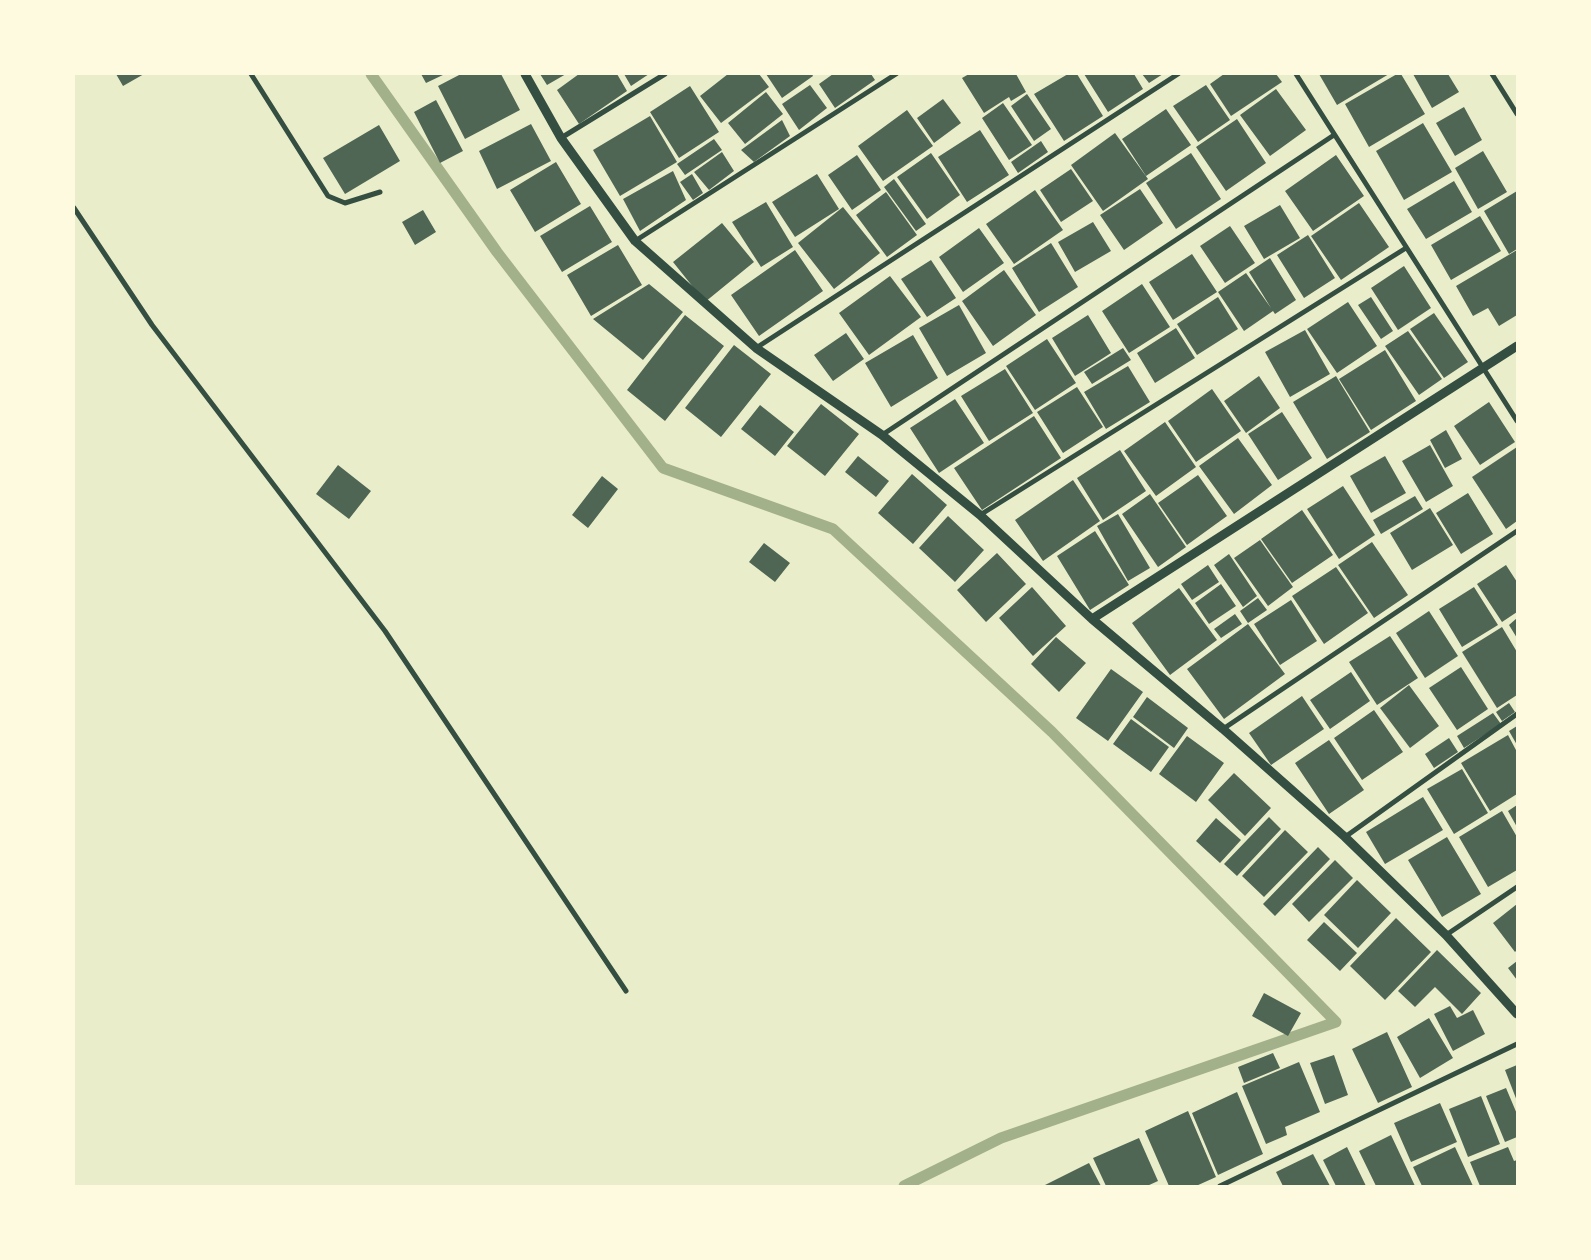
<!DOCTYPE html>
<html>
<head>
<meta charset="utf-8">
<style>
  body { margin:0 }
  #map { position:relative; width:1591px; height:1260px; overflow:hidden; background:#e9edc9; font-family:"Alegreya Sans",sans-serif }
  canvas { display:block }
  .frame { position:absolute; inset:0; border:75px solid #fefae0; pointer-events:none }
</style>
</head>
<body>
<div id="map">
<canvas width="1591" height="1260"></canvas>
<div class="frame"></div>
</div>
<script>
const g = document.querySelector('canvas').getContext('2d');
g.lineJoin = 'round';
const shape = rows => new Path2D(rows.map(r => 'M' + r).join(''));
function stroke(path, color, width, dash) { g.strokeStyle = color; g.lineWidth = width; g.lineCap = dash ? 'butt' : 'round'; g.setLineDash(dash || []); g.stroke(path); }
function fill(path, color) { g.fillStyle = color; g.fill(path, 'evenodd'); }
stroke(shape([
  [371,74,497,252,663,468,833,529,1052,732,1336,1022,1001,1138,904,1186]
]), '#a3b18a', 11);
fill(shape([
  [116,74,144,74,123,86],
  [421,74,445,74,426,83],
  [461,74,501,74,520,110,465,139,438,86],
  [540,74,566,74,547,85],
  [579,74,617,74,627,91,579,124,557,90],
  [624,74,649,74,631,86],
  [728,74,759,74,769,87,721,123,700,96],
  [766,74,812,74,813,76,782,98],
  [833,74,871,74,875,80,835,108,819,84],
  [969,74,1016,74,1026,92,1011,101,1009,97,984,113,962,78],
  [1068,74,1077,74,1103,116,1064,141,1034,94],
  [1084,74,1134,74,1143,89,1108,112],
  [1142,74,1163,74,1149,83],
  [1224,74,1276,74,1282,82,1231,116,1210,84],
  [1319,74,1389,74,1337,105],
  [1397,74,1401,74,1425,114,1369,147,1345,104],
  [1413,74,1448,74,1459,92,1432,108],
  [810,85,827,108,799,130,782,104],
  [1206,85,1230,120,1198,142,1173,106],
  [690,86,719,132,679,158,650,112],
  [1276,89,1306,130,1270,156,1240,115],
  [766,92,783,114,745,144,728,123],
  [1027,94,1051,129,1034,141,1011,106],
  [943,99,961,123,934,143,917,118],
  [436,100,463,151,440,163,414,112],
  [1003,103,1032,145,1009,160,982,118],
  [1464,107,1482,140,1455,156,1436,123],
  [1166,109,1191,145,1146,176,1122,139],
  [907,110,933,146,883,181,858,146],
  [650,116,677,162,620,196,593,150],
  [1237,119,1266,163,1226,191,1196,147],
  [782,120,790,136,754,162,741,150],
  [1423,123,1452,172,1404,200,1376,151],
  [531,124,551,161,497,189,479,151],
  [379,125,400,161,345,194,323,158],
  [980,130,1009,175,967,202,938,157],
  [1115,133,1148,179,1103,211,1071,165],
  [714,139,722,150,685,175,677,164],
  [1041,141,1048,152,1018,173,1011,162],
  [1483,151,1507,192,1478,209,1455,168],
  [722,152,734,171,709,190,694,172],
  [931,153,960,195,927,219,897,177],
  [1191,153,1221,199,1176,229,1146,183],
  [857,155,881,190,852,210,828,175],
  [1336,155,1364,196,1313,231,1285,191],
  [556,162,581,204,535,232,510,190],
  [1071,169,1093,201,1061,222,1040,190],
  [673,171,686,200,640,231,623,199],
  [692,174,703,193,693,200,680,182],
  [817,174,839,209,795,237,772,202],
  [894,179,926,224,916,231,884,187],
  [1454,181,1472,212,1426,239,1407,209],
  [1140,189,1163,223,1124,250,1100,215],
  [1035,190,1063,230,1014,264,986,224],
  [1517,191,1517,249,1509,254,1484,211],
  [886,192,917,235,887,257,856,215],
  [766,202,793,247,761,267,732,222],
  [1359,203,1389,247,1341,280,1311,236],
  [1280,205,1300,238,1264,259,1244,226],
  [590,206,612,242,562,272,540,236],
  [843,207,880,253,834,289,798,243],
  [423,210,436,232,415,245,402,222],
  [1480,216,1501,251,1451,280,1431,245],
  [1093,222,1111,251,1075,272,1058,242],
  [722,223,754,262,705,302,673,262],
  [1230,226,1255,263,1225,283,1200,246],
  [979,228,1004,263,963,292,939,257],
  [1308,235,1335,278,1304,298,1277,255],
  [1051,243,1078,287,1039,312,1012,268],
  [618,245,642,285,591,316,567,275],
  [795,250,823,291,759,336,731,295],
  [1517,250,1517,315,1499,326,1488,308,1473,316,1456,286],
  [1192,254,1217,292,1173,320,1149,282],
  [1270,258,1296,300,1275,314,1273,311,1244,331,1218,292,1246,273,1271,308,1249,272],
  [931,260,956,298,927,317,901,279],
  [1404,266,1431,308,1398,330,1371,288],
  [1004,270,1036,315,993,346,962,301],
  [890,276,921,317,869,355,839,313],
  [649,284,683,312,643,360,593,319],
  [1142,284,1170,327,1129,353,1102,311],
  [1218,297,1238,329,1197,355,1177,324],
  [1371,297,1393,331,1381,339,1358,305],
  [1348,302,1377,346,1337,373,1307,329],
  [959,305,986,353,947,376,919,328],
  [1434,313,1468,362,1444,378,1410,329],
  [685,315,724,346,665,421,627,390],
  [1088,315,1111,353,1075,376,1052,338],
  [1176,328,1195,358,1155,383,1137,353],
  [1305,330,1330,374,1290,397,1265,352],
  [1408,331,1442,379,1419,395,1385,346],
  [846,333,864,359,833,381,814,355],
  [913,335,938,378,891,407,865,363],
  [1047,339,1076,383,1035,410,1006,366],
  [734,345,771,374,721,437,685,408],
  [1123,348,1131,360,1092,384,1084,372],
  [1385,350,1416,401,1371,430,1339,379],
  [1128,366,1150,402,1106,429,1084,392],
  [1005,369,1033,413,989,441,961,396],
  [1259,376,1280,408,1246,433,1224,401],
  [1336,376,1370,432,1327,459,1293,402],
  [1077,387,1103,427,1063,453,1037,412],
  [1212,389,1241,431,1196,462,1168,421],
  [955,399,984,443,939,473,910,428],
  [1489,402,1515,442,1480,465,1454,426],
  [821,404,859,434,825,476,787,446],
  [760,405,794,432,775,456,741,429],
  [1282,412,1312,458,1278,480,1248,434],
  [1034,416,1061,458,982,510,954,468],
  [1165,422,1196,467,1156,496,1124,451],
  [1446,430,1462,459,1445,468,1430,440],
  [1238,438,1272,485,1234,514,1199,466],
  [1430,445,1453,486,1426,502,1402,461],
  [1517,447,1517,521,1506,529,1472,477],
  [1120,450,1146,491,1103,520,1077,478],
  [858,456,889,481,876,497,845,472],
  [1385,456,1406,493,1371,513,1350,476],
  [338,465,371,491,349,519,316,494],
  [912,474,947,505,913,544,878,513],
  [1198,475,1227,516,1187,545,1158,503],
  [602,476,618,489,588,528,572,515],
  [1073,480,1100,521,1043,561,1015,520],
  [1343,486,1375,535,1339,559,1307,509],
  [1468,493,1493,534,1461,554,1436,513],
  [1150,494,1186,547,1158,567,1122,514],
  [1415,496,1423,509,1381,534,1373,520],
  [1430,508,1453,545,1412,570,1390,533],
  [1302,510,1333,555,1292,583,1261,539],
  [1118,514,1150,568,1128,581,1097,526],
  [948,516,984,550,955,582,919,548],
  [1095,531,1129,585,1090,610,1057,556],
  [1260,540,1293,587,1268,606,1234,558],
  [1372,542,1408,595,1374,618,1338,565],
  [764,543,790,563,775,582,749,562],
  [997,553,1026,584,986,622,957,590],
  [1229,554,1257,596,1243,607,1214,565],
  [1208,565,1219,582,1192,600,1181,584],
  [1506,565,1517,582,1517,612,1502,622,1477,584],
  [1336,567,1368,613,1324,644,1292,596],
  [1221,584,1236,606,1209,624,1195,603],
  [1032,587,1066,626,1033,656,999,618],
  [1474,587,1498,625,1462,647,1439,609],
  [1179,588,1217,640,1170,675,1132,623],
  [1258,598,1267,610,1248,623,1240,611],
  [1291,600,1317,641,1280,665,1254,624],
  [1429,611,1458,656,1425,678,1396,633],
  [1235,614,1242,624,1221,638,1214,629],
  [1517,618,1517,638,1509,625],
  [1248,624,1285,674,1224,719,1187,669],
  [1502,627,1517,652,1517,695,1497,708,1462,652],
  [1390,636,1418,678,1377,705,1349,662],
  [1056,637,1086,663,1059,692,1031,664],
  [1461,667,1488,709,1457,730,1429,688],
  [1111,669,1143,692,1108,741,1076,718],
  [1351,672,1370,701,1330,729,1310,700],
  [1409,685,1439,726,1410,748,1380,708],
  [1302,696,1324,729,1271,765,1249,733],
  [1147,697,1188,728,1174,748,1133,717],
  [1509,703,1515,712,1502,721,1496,712],
  [1374,710,1403,752,1362,780,1334,738],
  [1493,713,1501,724,1464,748,1457,736],
  [1131,719,1169,747,1151,772,1113,744],
  [1517,726,1517,745,1509,731],
  [1508,735,1517,752,1517,794,1490,811,1461,763],
  [1187,736,1224,763,1196,802,1159,774],
  [1449,738,1458,752,1434,768,1425,754],
  [1329,740,1364,790,1329,814,1295,763],
  [1462,769,1488,813,1454,834,1427,789],
  [1234,773,1271,808,1245,836,1208,800],
  [1423,797,1443,830,1385,864,1366,832],
  [1517,805,1517,827,1508,811],
  [1502,811,1517,837,1517,870,1488,887,1459,837],
  [1269,817,1281,829,1237,876,1224,864],
  [1216,818,1241,840,1220,863,1196,841],
  [1285,830,1308,852,1264,897,1242,876],
  [1447,837,1481,894,1442,917,1408,860],
  [1318,847,1330,859,1275,916,1263,904],
  [1335,860,1353,878,1309,922,1292,904],
  [1357,880,1391,913,1358,948,1324,915],
  [1517,904,1517,950,1515,952,1493,923],
  [1396,918,1431,952,1385,1000,1350,966],
  [1324,922,1357,953,1340,971,1307,940],
  [1437,950,1481,993,1462,1014,1435,987,1415,1007,1398,991],
  [1517,961,1517,980,1508,968],
  [1264,993,1301,1013,1288,1036,1252,1016],
  [1450,1006,1457,1018,1473,1010,1485,1034,1453,1051,1434,1014],
  [1429,1018,1453,1058,1420,1078,1397,1037],
  [1387,1032,1412,1087,1378,1103,1352,1049],
  [1273,1053,1280,1068,1244,1083,1238,1067],
  [1334,1055,1348,1095,1325,1104,1310,1063],
  [1299,1062,1320,1112,1285,1127,1287,1135,1266,1144,1242,1086],
  [1517,1065,1517,1101,1505,1070],
  [1506,1088,1517,1114,1517,1137,1505,1142,1486,1096],
  [1237,1092,1263,1154,1218,1175,1192,1113],
  [1481,1096,1500,1144,1468,1157,1449,1109],
  [1440,1103,1457,1142,1411,1162,1394,1123],
  [1188,1111,1216,1177,1196,1186,1169,1186,1145,1131],
  [1391,1135,1415,1186,1376,1186,1359,1151],
  [1139,1138,1158,1181,1147,1186,1106,1186,1093,1158],
  [1347,1147,1366,1186,1336,1186,1323,1160],
  [1455,1147,1473,1186,1422,1186,1413,1167],
  [1508,1147,1514,1161,1517,1160,1517,1186,1480,1186,1470,1162],
  [1313,1154,1330,1186,1283,1186,1276,1172],
  [1089,1163,1101,1186,1045,1186,1045,1185]
]), '#4f6655');
stroke(shape([
  [251,74,328,196,345,203,380,192],
  [1296,74,1517,421],
  [1492,74,1517,114],
  [561,138,665,74],
  [74,208,152,325,385,631,626,991],
  [635,241,896,74],
  [756,348,1178,74],
  [882,435,1334,135],
  [980,515,1406,248],
  [1223,729,1517,531],
  [1345,837,1517,714],
  [1446,935,1517,887],
  [1220,1186,1517,1044]
]), '#344e41', 5);
stroke(shape([
  [525,74,561,138,635,241,756,348,882,435,980,515,1092,619,1223,729,1345,837,1446,935,1517,1014],
  [1092,619,1517,346]
]), '#344e41', 9);
</script>
</body>
</html>
